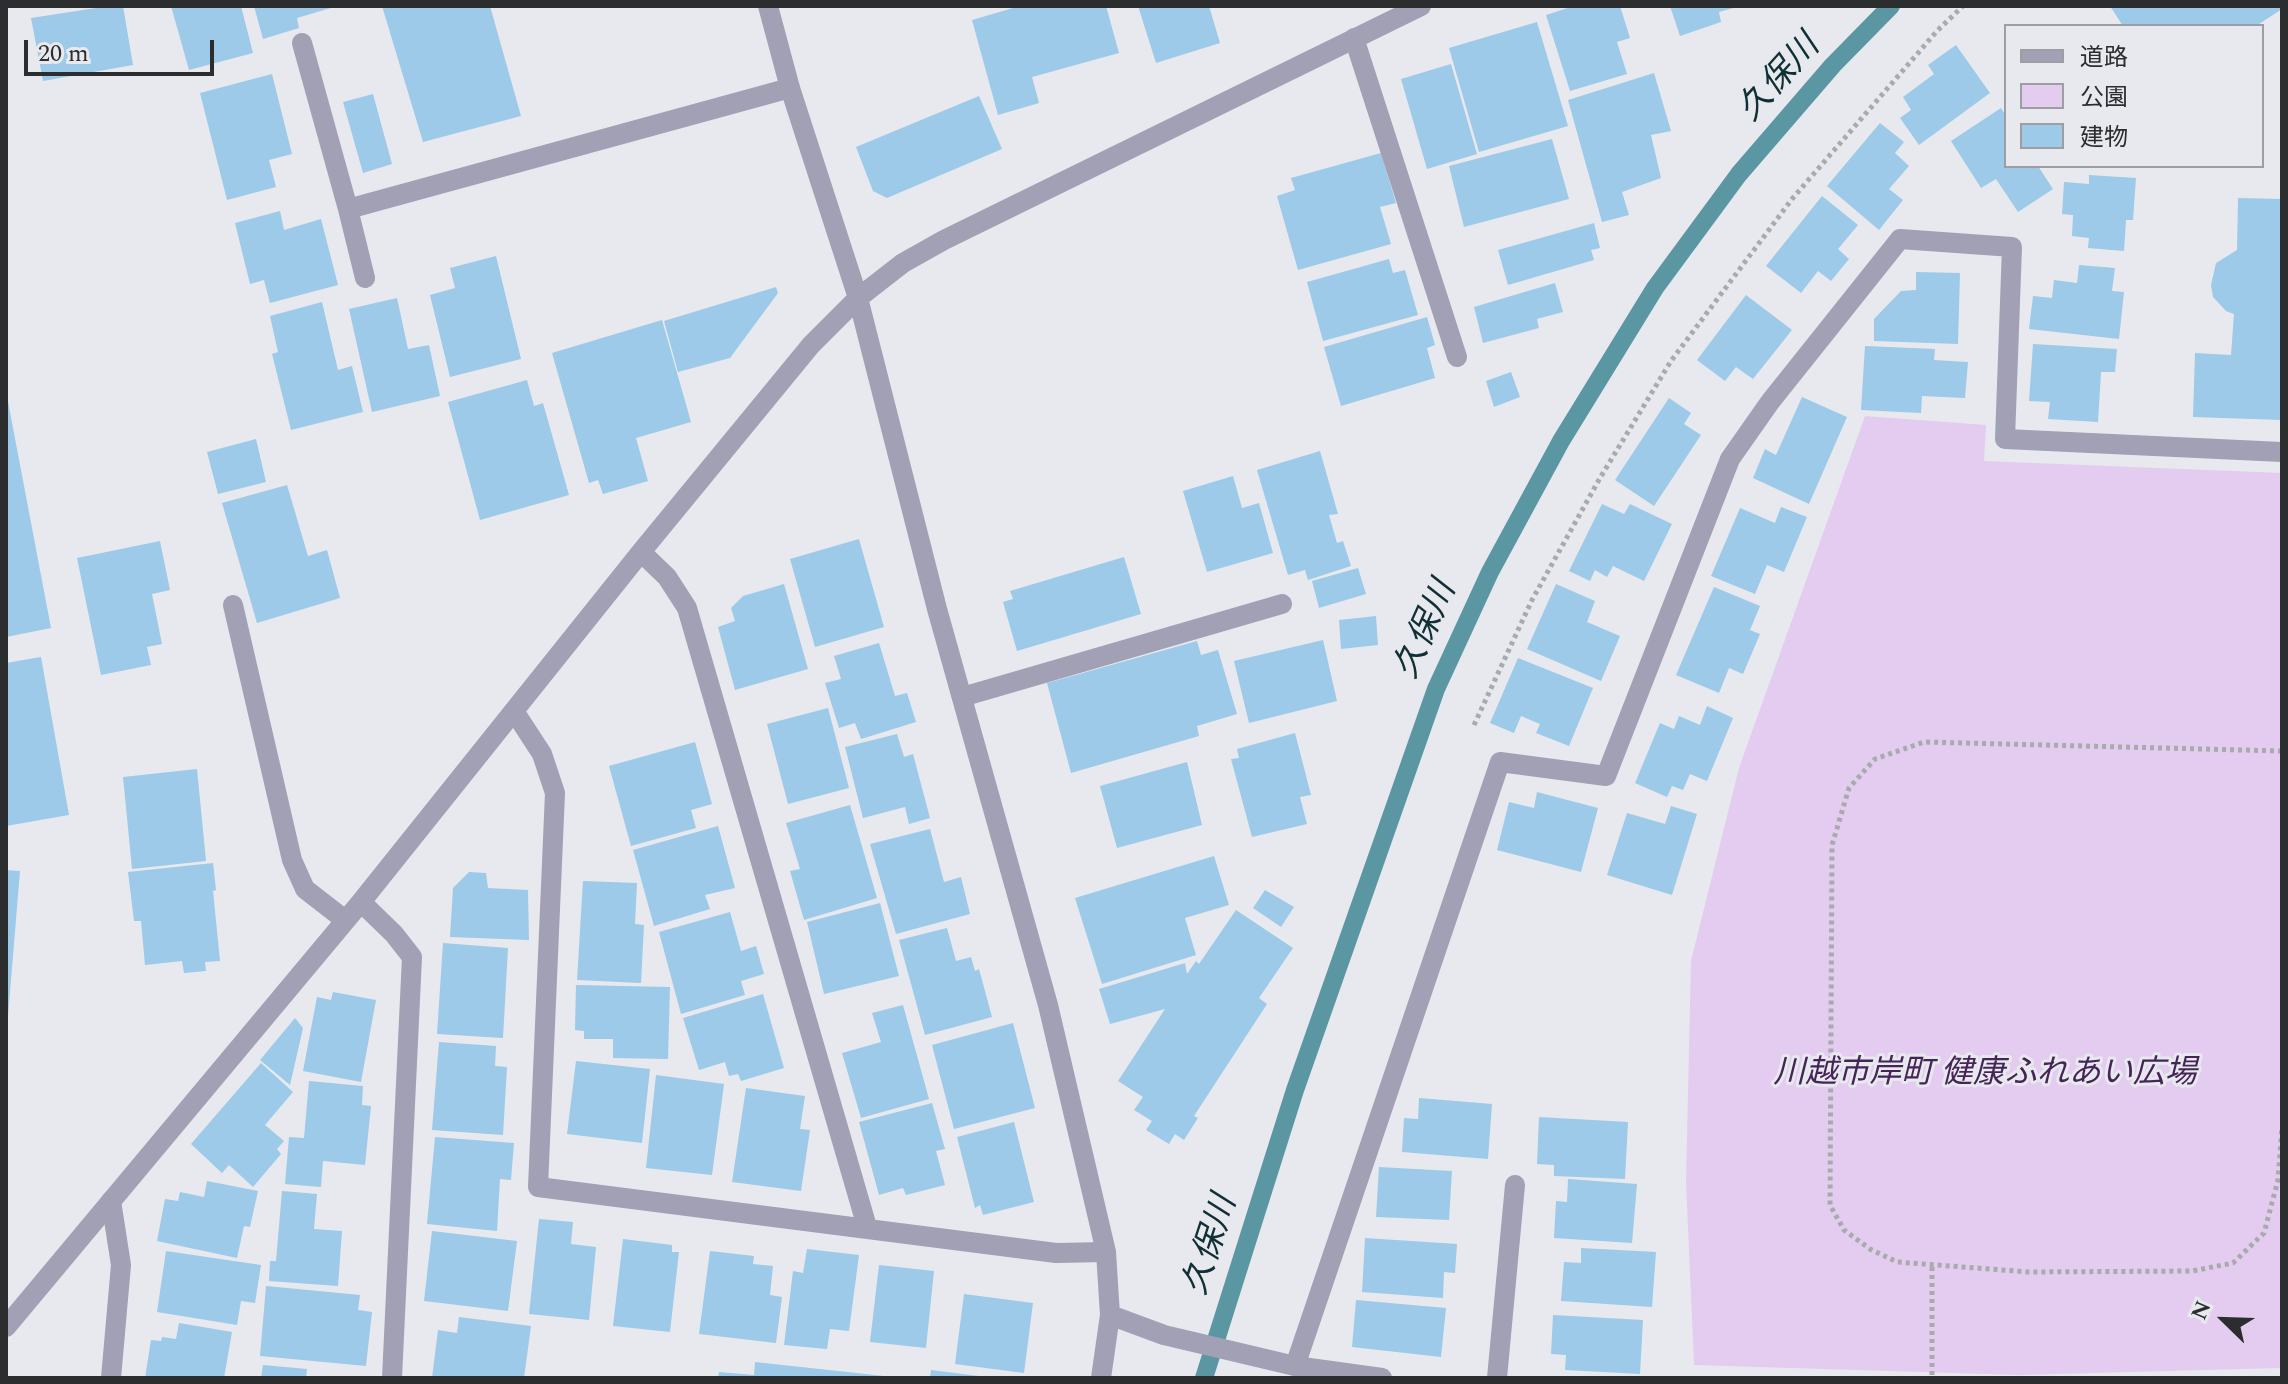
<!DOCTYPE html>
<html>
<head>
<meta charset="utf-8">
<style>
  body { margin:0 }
  #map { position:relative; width:2288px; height:1384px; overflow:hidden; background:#e7e9ee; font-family:Spectral,"Noto Sans JP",serif }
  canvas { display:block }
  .frame { position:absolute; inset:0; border:8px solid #2c2d2f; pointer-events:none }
  .legend { position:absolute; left:2004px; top:24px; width:260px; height:144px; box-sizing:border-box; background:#e7e9ee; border:2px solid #9c9ea2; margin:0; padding:10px 14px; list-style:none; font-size:24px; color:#2c2d2f }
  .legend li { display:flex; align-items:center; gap:16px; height:40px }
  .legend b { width:40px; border:2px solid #9c9ea2 }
  .north { position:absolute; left:2184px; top:1280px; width:80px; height:80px; -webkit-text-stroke:6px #e7e9ee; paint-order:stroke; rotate:293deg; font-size:22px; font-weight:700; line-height:32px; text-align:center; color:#2c2d2f }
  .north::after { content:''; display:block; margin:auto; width:28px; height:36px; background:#2c2d2f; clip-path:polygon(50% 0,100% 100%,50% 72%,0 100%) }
  .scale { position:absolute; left:24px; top:40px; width:190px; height:36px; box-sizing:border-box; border:4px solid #2c2d2f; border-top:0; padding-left:10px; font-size:24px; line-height:28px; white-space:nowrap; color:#2c2d2f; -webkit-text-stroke:6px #e7e9ee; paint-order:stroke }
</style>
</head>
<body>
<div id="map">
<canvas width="2288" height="1384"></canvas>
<div class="frame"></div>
<ul class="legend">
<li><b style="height:10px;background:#a1a0b4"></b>道路</li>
<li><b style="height:22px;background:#e3ccf0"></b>公園</li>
<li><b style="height:22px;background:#9ccae8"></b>建物</li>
</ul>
<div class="north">N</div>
<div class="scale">20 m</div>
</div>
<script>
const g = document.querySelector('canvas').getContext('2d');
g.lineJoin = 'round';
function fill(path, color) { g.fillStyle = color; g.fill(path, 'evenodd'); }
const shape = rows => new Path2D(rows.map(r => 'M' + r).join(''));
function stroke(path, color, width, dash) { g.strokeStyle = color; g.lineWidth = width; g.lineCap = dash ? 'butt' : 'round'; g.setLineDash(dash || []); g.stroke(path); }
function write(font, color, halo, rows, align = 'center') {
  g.font = font + ' Spectral,"Noto Sans JP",serif'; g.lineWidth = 6; g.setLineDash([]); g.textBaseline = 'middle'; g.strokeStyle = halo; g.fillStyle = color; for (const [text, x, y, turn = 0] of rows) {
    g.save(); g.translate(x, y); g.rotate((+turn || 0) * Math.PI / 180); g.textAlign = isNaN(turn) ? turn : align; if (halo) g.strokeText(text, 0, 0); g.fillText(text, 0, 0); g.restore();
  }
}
fill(shape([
  [1865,416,1986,425,1984,461,2282,473,2282,1368,2019,1375,1694,1365,1686,1181,1691,961,1739,768]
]), '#e3ccf0');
stroke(shape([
  [1204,1378,1295,1090,1436,689,1490,572,1561,441,1655,288,1739,174,1833,65,1891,6]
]), '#5b97a3', 18);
fill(shape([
  [109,6,123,6,133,65,43,81,31,18],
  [171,6,241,6,253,53,189,70],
  [254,6,334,6,334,7,297,18,299,28,263,39],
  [382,6,490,6,521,116,423,142],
  [1020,6,1106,6,1119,53,1032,77,1039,103,998,115,972,20],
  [1138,6,1209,6,1220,43,1156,63],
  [1574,6,1620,6,1630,38,1617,42,1627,74,1570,91,1546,15],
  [1670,6,1737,6,1737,7,1719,12,1721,22,1680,36],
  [2110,6,2282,6,2282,9,2256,26,2123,26],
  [1537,22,1568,126,1479,152,1449,48],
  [1956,45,1990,93,1919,145,1900,118,1911,110,1903,97,1934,74,1928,65],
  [1451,64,1477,154,1427,169,1401,79],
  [1654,73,1671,131,1651,135,1661,178,1622,192,1629,215,1602,222,1568,100],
  [272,74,292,154,269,160,276,187,227,200,200,93],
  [373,94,392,164,363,173,343,102],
  [979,96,1002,149,887,198,873,191,856,147],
  [2001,108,2006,116,2006,166,2038,166,2053,189,2018,212,1996,179,1981,188,1951,141],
  [1880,123,1904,142,1895,153,1909,166,1889,189,1903,200,1879,230,1827,186],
  [1552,139,1569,199,1464,227,1449,166],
  [1381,153,1396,203,1380,207,1391,244,1298,270,1277,196,1295,190,1291,178],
  [2089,175,2136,178,2133,220,2126,220,2124,251,2088,248,2089,238,2072,236,2073,215,2062,214,2064,182,2089,184],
  [1822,196,1858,225,1838,249,1849,259,1831,281,1818,271,1801,293,1766,266],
  [2238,198,2282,199,2282,420,2193,417,2195,353,2231,355,2234,314,2226,311,2213,297,2211,285,2216,263,2237,250],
  [280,211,284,230,321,219,338,285,270,303,264,280,250,284,235,223],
  [1594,223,1600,248,1591,250,1594,260,1508,285,1498,250],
  [496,256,521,359,450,377,430,295,455,288,450,268],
  [1389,259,1393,273,1405,270,1418,315,1323,341,1307,282],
  [2079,265,2115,268,2112,291,2124,292,2119,339,2029,329,2033,296,2052,298,2054,280,2077,283],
  [1916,272,1960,273,1958,344,1874,341,1874,319,1901,291,1916,290],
  [1555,283,1563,312,1537,319,1539,328,1483,343,1474,307],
  [776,287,778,293,730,358,678,372,664,321],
  [1746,295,1792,330,1753,379,1736,367,1725,381,1697,360],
  [397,298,408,349,429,345,440,396,372,412,349,309],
  [322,302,338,370,352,366,363,412,291,430,272,354,278,352,270,316],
  [1427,317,1435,345,1427,348,1435,378,1341,406,1324,347],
  [662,320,691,422,636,438,648,481,603,494,598,480,589,483,552,353],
  [2033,344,2117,349,2115,372,2101,372,2098,422,2048,419,2050,402,2029,401],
  [1865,346,1935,349,1934,360,1968,362,1965,398,1922,396,1921,413,1861,410],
  [1511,372,1520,397,1494,407,1486,381],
  [527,380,534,406,543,403,569,495,480,520,448,402],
  [6,391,51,628,6,637],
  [1802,397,1847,417,1809,504,1753,478,1765,449,1776,455],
  [1669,398,1691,413,1684,424,1701,435,1654,506,1615,480],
  [256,439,266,482,218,494,207,452],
  [1320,451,1338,514,1329,515,1337,543,1343,541,1351,566,1308,580,1305,570,1288,575,1257,470],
  [1233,476,1242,508,1259,503,1273,553,1207,572,1183,491],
  [287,485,308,556,327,550,340,598,257,623,222,503],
  [1602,504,1624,514,1630,504,1672,524,1644,581,1613,566,1607,577,1595,570,1590,581,1569,571],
  [1781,507,1807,517,1784,572,1767,565,1755,594,1711,576,1740,508,1775,523],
  [859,539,884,627,815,647,790,559],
  [160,541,170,590,152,594,162,644,147,647,151,665,101,675,77,558],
  [1124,557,1141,614,1017,651,1003,602,1013,599,1010,591],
  [1358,568,1366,594,1319,608,1312,581],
  [784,584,808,669,735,690,718,627,735,621,731,608,743,596],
  [1556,584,1595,601,1587,622,1620,636,1601,681,1527,649],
  [1714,587,1760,606,1750,630,1760,634,1743,674,1729,668,1719,693,1676,675],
  [1376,616,1378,645,1341,649,1339,620],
  [1323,640,1337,701,1249,723,1234,661],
  [1197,641,1201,655,1218,650,1237,714,1197,726,1199,736,1071,773,1047,683],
  [879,643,895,696,907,693,916,722,861,739,855,723,839,728,825,683,841,679,834,656],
  [41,657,69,815,6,826,6,663],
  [1518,658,1593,688,1569,746,1536,733,1540,724,1521,716,1514,733,1490,723],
  [1707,706,1733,718,1707,781,1690,774,1683,790,1672,786,1667,797,1635,783,1660,723,1674,729,1679,716,1700,725],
  [828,708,849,788,788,804,767,724],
  [1295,733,1311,795,1300,797,1307,824,1252,837,1231,759,1239,758,1237,749],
  [897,734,904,757,913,754,930,818,909,824,905,807,863,818,845,747],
  [695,742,712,804,691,810,696,828,631,846,609,766],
  [1187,762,1202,825,1117,848,1100,786],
  [197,769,206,861,132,869,123,777],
  [1537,792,1598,808,1581,872,1497,850,1509,802,1534,808],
  [850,805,877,898,804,920,790,871,800,869,786,823],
  [1671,806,1697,814,1672,895,1607,875,1627,813,1665,824],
  [718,826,735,888,705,895,710,909,654,926,633,850],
  [930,829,944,882,961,877,970,914,896,934,870,844],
  [1214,856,1229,905,1185,918,1196,955,1102,984,1075,898],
  [213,863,216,890,213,891,220,961,205,962,206,971,184,973,182,961,145,965,141,921,134,921,128,872],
  [6,870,20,871,8,1016,6,1016],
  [469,872,486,873,488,888,528,890,529,940,450,937,453,888],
  [583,881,637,883,635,924,644,925,641,983,577,980],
  [1265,890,1294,907,1281,927,1253,908],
  [880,903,899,976,824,994,807,922],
  [1236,910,1293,948,1259,998,1267,1004,1194,1116,1198,1118,1184,1140,1175,1134,1169,1144,1146,1130,1152,1121,1134,1110,1143,1097,1118,1081,1165,1009,1110,1024,1099,989,1185,963,1187,974,1196,961,1199,964],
  [730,912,741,951,756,946,764,974,741,981,745,995,681,1014,659,932],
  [947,928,956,961,971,957,975,971,979,969,992,1017,925,1035,899,940],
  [443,943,508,948,503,1038,437,1034],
  [576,985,670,987,668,1059,613,1058,613,1039,584,1039,584,1031,575,1030],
  [333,992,376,1000,361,1082,303,1071,317,997,331,1000],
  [763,994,784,1068,741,1081,738,1074,729,1076,725,1062,699,1070,683,1018],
  [903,1005,929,1099,861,1118,842,1053,881,1042,872,1013],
  [295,1018,303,1028,290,1085,260,1060],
  [1013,1023,1035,1108,954,1129,932,1045],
  [439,1042,496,1046,495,1066,507,1067,503,1135,432,1130],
  [576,1061,650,1069,642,1143,567,1134],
  [261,1063,293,1092,265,1125,284,1141,277,1149,281,1154,253,1187,229,1165,222,1173,191,1144],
  [656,1075,724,1084,712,1175,646,1168],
  [309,1081,363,1086,362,1105,371,1106,365,1165,323,1161,321,1187,285,1184,289,1137,304,1138],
  [746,1088,805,1096,800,1129,810,1130,801,1191,732,1182],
  [1419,1098,1492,1104,1488,1159,1402,1152,1404,1118,1418,1119],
  [932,1103,945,1149,936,1151,945,1185,906,1195,903,1188,879,1195,859,1122],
  [1539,1117,1628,1122,1625,1179,1554,1176,1554,1165,1537,1164],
  [1014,1122,1034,1202,983,1215,980,1205,975,1208,957,1137],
  [435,1137,514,1143,511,1180,500,1179,497,1231,427,1224],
  [1379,1167,1452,1171,1449,1220,1376,1217],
  [1568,1179,1637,1184,1632,1243,1554,1238,1556,1201,1567,1202],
  [207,1181,258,1191,250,1227,244,1226,237,1258,157,1241,165,1199,178,1201,180,1192,204,1197],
  [282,1191,317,1194,314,1229,342,1231,338,1286,269,1281,270,1261,276,1261],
  [539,1219,573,1222,571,1244,596,1247,589,1320,529,1314],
  [432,1231,517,1241,508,1311,424,1301],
  [1365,1238,1457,1244,1455,1273,1444,1272,1443,1298,1362,1292],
  [623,1239,672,1245,672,1252,679,1252,670,1332,613,1326],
  [1581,1248,1656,1252,1652,1307,1561,1301,1564,1262,1581,1263],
  [807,1249,859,1255,849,1331,830,1329,827,1349,784,1345,793,1271,803,1273],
  [166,1251,261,1265,255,1303,241,1301,237,1325,157,1312],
  [710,1251,754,1256,753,1264,773,1266,770,1295,782,1297,776,1343,699,1334],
  [879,1265,934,1271,926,1348,870,1342],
  [266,1286,360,1295,358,1310,372,1312,366,1366,260,1356],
  [964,1294,1033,1303,1024,1373,955,1364],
  [1356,1300,1446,1308,1441,1357,1352,1347],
  [1553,1315,1643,1320,1640,1374,1565,1370,1566,1355,1551,1354],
  [459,1317,531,1326,524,1378,432,1378,438,1330,457,1333],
  [179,1323,232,1332,224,1378,145,1378,151,1340,161,1341,162,1337,176,1339],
  [755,1362,884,1376,884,1378,718,1378,719,1372,754,1375],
  [263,1365,307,1369,306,1378,261,1378],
  [931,1370,979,1376,979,1378,930,1378]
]), '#9ccae8');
stroke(shape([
  [1474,725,1532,600,1600,478,1671,361,1792,199,1937,31,1963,6],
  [2282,751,1924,742,1875,759,1849,788,1832,845,1830,1205,1844,1230,1870,1249,1897,1262,2029,1272,2192,1271,2233,1263,2264,1233,2278,1180,2282,1126],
  [1932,1267,1932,1378]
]), '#a8aaae', 5, [4, 4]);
stroke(shape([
  [1354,38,1457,357],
  [302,43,348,209,365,278],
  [348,209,790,88],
  [233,605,292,860,305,889,345,920],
  [962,697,1282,604],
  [111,1201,121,1265,111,1378],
  [1295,1366,1500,762,1606,776,1730,459,1770,402,1900,239,2012,247,2005,439,2282,452],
  [1497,1378,1515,1185]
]), '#a1a0b4', 20);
stroke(shape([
  [768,6,790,88,858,298,937,609,1048,1005,1106,1252,1110,1315,1101,1378],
  [641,552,667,577,687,608,867,1227],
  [514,711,542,754,555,793,538,1187,1056,1253,1106,1252],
  [361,902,394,934,412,957,392,1378],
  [1110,1315,1164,1335,1295,1366,1382,1378],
  [6,1327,361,902,641,552,811,345,858,298,903,263,944,240,1421,6]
]), '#a1a0b4', 20);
write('italic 32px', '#472458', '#e7e9ee', [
  ["川越市岸町 健康ふれあい広場",1985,1076]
]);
write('italic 34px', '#103035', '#e7e9ee', [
  ["久保川",1781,80,-48],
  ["久保川",1428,631,-66],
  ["久保川",1213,1246,-72]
]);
</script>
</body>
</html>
